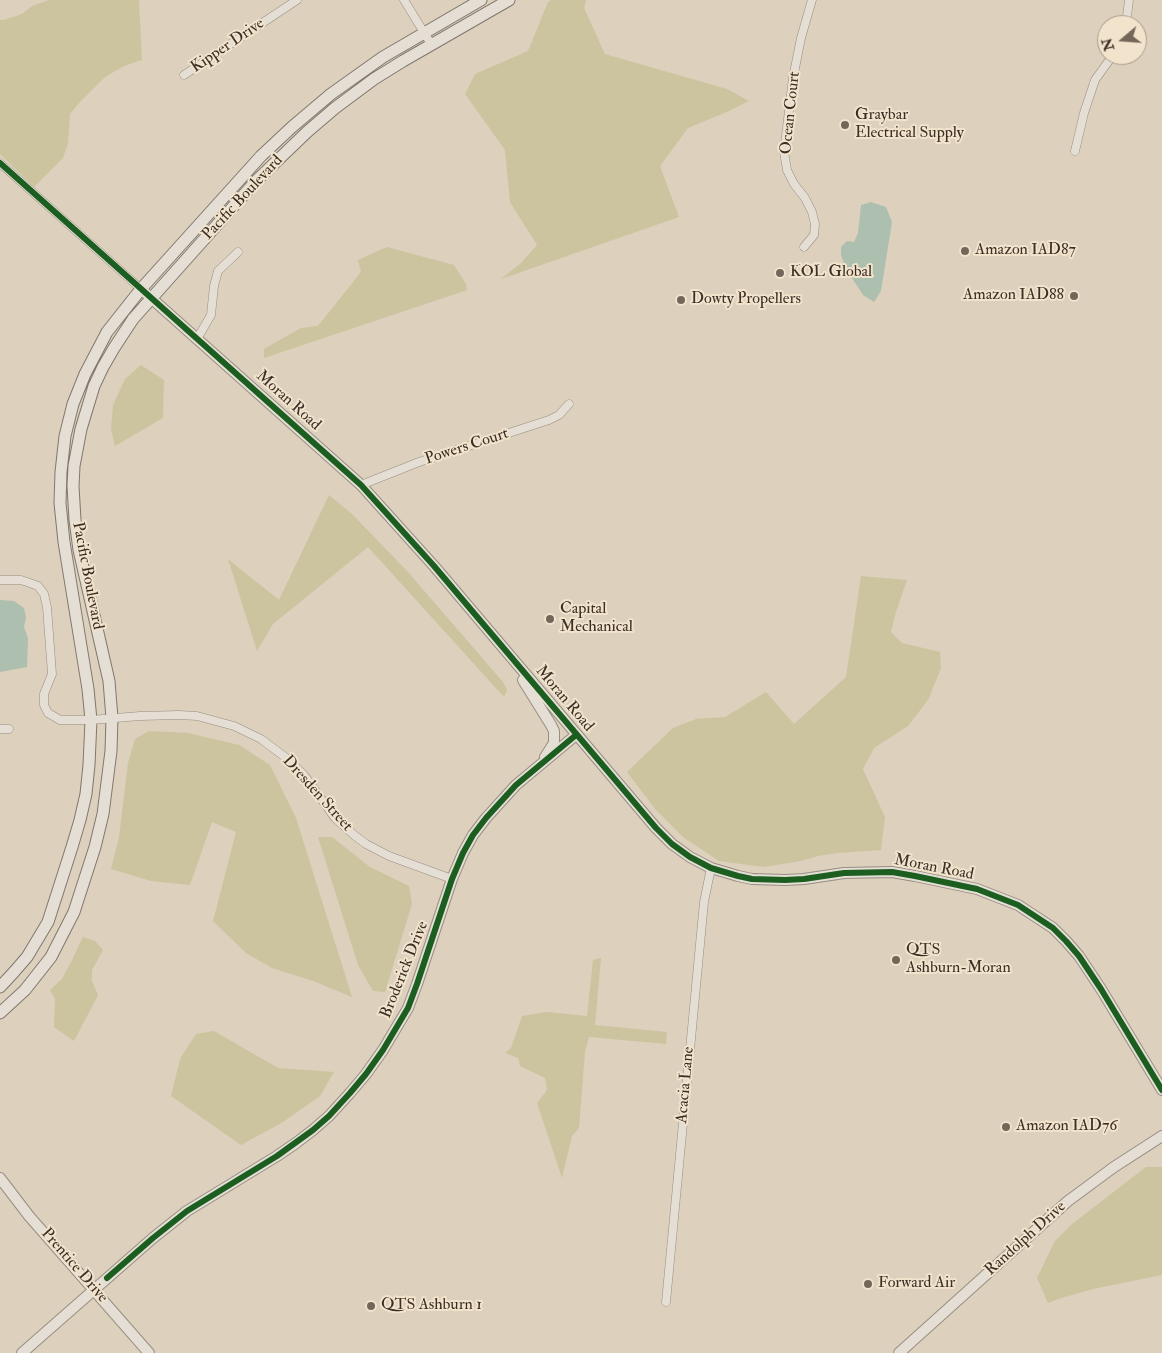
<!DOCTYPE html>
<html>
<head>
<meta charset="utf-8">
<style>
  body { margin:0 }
  #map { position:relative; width:1162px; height:1353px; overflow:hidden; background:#ddd0bd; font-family:"IM FELL Double Pica",serif }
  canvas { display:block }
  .north { position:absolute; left:1097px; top:15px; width:50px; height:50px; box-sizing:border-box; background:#f1e3cc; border:1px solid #a89b89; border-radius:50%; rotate:252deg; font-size:14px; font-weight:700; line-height:20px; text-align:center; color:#3b2e25 }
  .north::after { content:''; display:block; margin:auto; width:18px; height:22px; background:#74675a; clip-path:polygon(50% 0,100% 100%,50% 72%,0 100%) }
</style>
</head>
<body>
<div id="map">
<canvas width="1162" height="1353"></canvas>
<div class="north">N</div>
</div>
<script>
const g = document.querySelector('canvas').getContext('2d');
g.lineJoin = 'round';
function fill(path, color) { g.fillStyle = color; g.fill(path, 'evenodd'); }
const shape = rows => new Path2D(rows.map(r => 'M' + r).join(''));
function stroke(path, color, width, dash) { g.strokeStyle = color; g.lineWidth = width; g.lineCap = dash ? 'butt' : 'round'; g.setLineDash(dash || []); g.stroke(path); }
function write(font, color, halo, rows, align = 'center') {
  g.font = font + ' "IM FELL Double Pica",serif'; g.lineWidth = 4; g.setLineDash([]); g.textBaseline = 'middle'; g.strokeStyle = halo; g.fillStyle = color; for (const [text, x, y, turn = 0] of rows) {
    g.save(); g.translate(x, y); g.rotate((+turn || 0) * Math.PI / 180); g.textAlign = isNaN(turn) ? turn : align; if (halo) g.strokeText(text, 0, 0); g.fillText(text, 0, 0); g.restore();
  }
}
fill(shape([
  [49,0,139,0,142,60,124,66,105,77,79,103,70,114,68,143,63,158,34,187,0,154,0,20,4,20,22,14,32,6],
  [551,0,586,0,584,8,605,54,727,89,749,101,729,111,688,128,660,166,679,217,501,279,521,263,537,245,510,202,505,150,465,94,475,74,528,51,548,2],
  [387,247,454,265,466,284,467,290,264,358,264,349,301,328,318,326,361,272,358,260],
  [141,365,164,380,163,418,115,446,111,429,113,405,125,379],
  [329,495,352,514,408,572,503,682,507,690,504,697,368,547,273,624,257,651,228,559,279,600],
  [861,576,907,580,896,612,891,632,902,643,940,652,941,668,928,700,908,726,874,748,863,769,885,817,881,850,837,853,818,856,801,861,764,867,719,861,683,837,656,810,627,772,673,728,696,719,725,717,766,692,794,724,846,677],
  [149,731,188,733,239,745,270,765,296,818,352,997,313,981,272,968,246,953,213,921,236,832,212,822,190,885,151,881,111,869,119,837,128,763,135,739],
  [318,837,332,837,370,867,409,886,412,904,385,992,373,991,358,965],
  [83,937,95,941,103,950,92,970,92,981,98,995,74,1041,54,1027,55,999,50,990,62,979,72,960],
  [601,958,595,1025,667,1032,666,1044,589,1037,585,1052,579,1128,572,1136,562,1178,537,1103,547,1090,545,1078,520,1066,518,1058,505,1053,511,1048,522,1016,547,1012,587,1016,593,960],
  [214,1031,278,1068,334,1072,320,1096,283,1122,241,1145,171,1096,180,1059,196,1034],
  [1146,1167,1162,1167,1162,1275,1093,1289,1058,1299,1048,1303,1037,1278,1055,1241,1072,1224]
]), '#cbc49f');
fill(shape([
  [871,202,886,207,892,222,881,291,874,302,863,295,846,269,841,255,841,247,847,241,854,242,858,233,861,205],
  [0,600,14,601,24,608,26,618,24,627,28,638,27,667,0,672]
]), '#adbfae');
const minor = shape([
  [404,0,431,44],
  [1126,25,1129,0],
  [184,75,297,0],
  [1075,151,1084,113,1095,80,1113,55],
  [0,163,141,289],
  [804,247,814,235,815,224,812,212,805,198,794,184,787,170,784,152,793,78,801,38,812,0],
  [197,339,211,315,214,286,218,271,238,252],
  [361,485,419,462,549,420,559,415,569,404],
  [0,580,21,580,27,582,38,586,44,594,47,607,52,674,44,694,44,705,48,713,60,720,91,720,140,716,179,715,197,716,234,726,261,739,285,757,304,775,335,818,354,835,366,844,389,856,452,879],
  [0,729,9,729],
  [666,1302,704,902,711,868]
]);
const tertiary = shape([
  [141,289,361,485,434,566,656,828,672,844,690,857,711,868,738,876,752,879,785,880,804,879,844,873,892,872,915,876,977,889,1018,905,1053,928,1066,941,1079,956,1101,989,1162,1090],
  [523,680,551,725,554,731,554,743,545,757],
  [0,1178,29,1216,149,1353],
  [22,1353,153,1238,187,1211,277,1156,296,1143,313,1130,329,1116,350,1093,366,1074,383,1050,408,1008,417,984,452,879,463,853,473,835,486,818,516,785,576,735],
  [899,1353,1068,1201,1114,1167,1162,1136]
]);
const secondary = shape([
  [0,987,14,972,27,957,48,922,72,847,80,820,86,794,89,765,91,720,88,689,64,542,60,503,61,472,65,436,73,404,85,374,107,332,141,289,261,156,292,127,331,94,383,57,481,0],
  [0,1013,25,990,51,957,74,912,95,847,103,814,111,751,112,718,109,681,79,550,75,520,73,486,74,466,81,429,94,386,103,367,114,348,133,319,257,180,307,132,335,108,374,79,403,61,509,0]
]);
stroke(minor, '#978e82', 9);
stroke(tertiary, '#978e82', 12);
stroke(secondary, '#80776d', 13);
stroke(minor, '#e4ded4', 8);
stroke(tertiary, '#e4ded4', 10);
stroke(secondary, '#e4ded4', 11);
stroke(shape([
  [0,163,361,485,434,566,656,828,672,844,690,857,711,868,738,876,752,879,785,880,804,879,844,873,892,872,915,876,977,889,1018,905,1053,928,1066,941,1079,956,1101,989,1162,1090],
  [107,1278,153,1238,187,1211,277,1156,313,1130,329,1116,350,1093,366,1074,383,1050,408,1008,417,984,452,879,463,853,473,835,486,818,516,785,576,735]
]), '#1b5e20', 6);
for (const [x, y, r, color] of [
  [845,125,5,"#74675a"],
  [965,251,5,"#74675a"],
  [780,273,5,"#74675a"],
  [1074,296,5,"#74675a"],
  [681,300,5,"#74675a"],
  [550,619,5,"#74675a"],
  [896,960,5,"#74675a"],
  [1006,1127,5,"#74675a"],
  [868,1284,5,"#74675a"],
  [371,1306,5,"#74675a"]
]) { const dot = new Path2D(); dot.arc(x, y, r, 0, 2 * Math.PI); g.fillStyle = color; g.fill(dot); stroke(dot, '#f1e3cc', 2); }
write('16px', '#3b2e25', '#f1e3cc', [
  ["Kipper Drive",228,46,-34],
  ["Ocean Court",791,113,-84],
  ["Pacific Boulevard",243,198,-47],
  ["Moran Road",288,401,42],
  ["Powers Court",467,447,-18],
  ["Pacific Boulevard",87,576,79],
  ["Moran Road",564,699,50],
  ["Dresden Street",317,794,48],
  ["Moran Road",934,868,11],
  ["Broderick Drive",405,970,-68],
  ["Acacia Lane",686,1085,-85],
  ["Randolph Drive",1026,1239,-42],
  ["Prentice Drive",74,1266,49]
]);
write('16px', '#3b2e25', '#f1e3cc', [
  ["Graybar",855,116],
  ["Electrical Supply",855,134],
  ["Amazon IAD87",975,251],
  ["KOL Global",790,273],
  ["Amazon IAD88",1064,296,"right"],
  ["Dowty Propellers",691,300],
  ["Capital",560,610],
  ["Mechanical",560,628],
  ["QTS",906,951],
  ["Ashburn-Moran",906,969],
  ["Amazon IAD76",1016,1127],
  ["Forward Air",878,1284],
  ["QTS Ashburn 1",381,1306]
], 'left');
</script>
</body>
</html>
